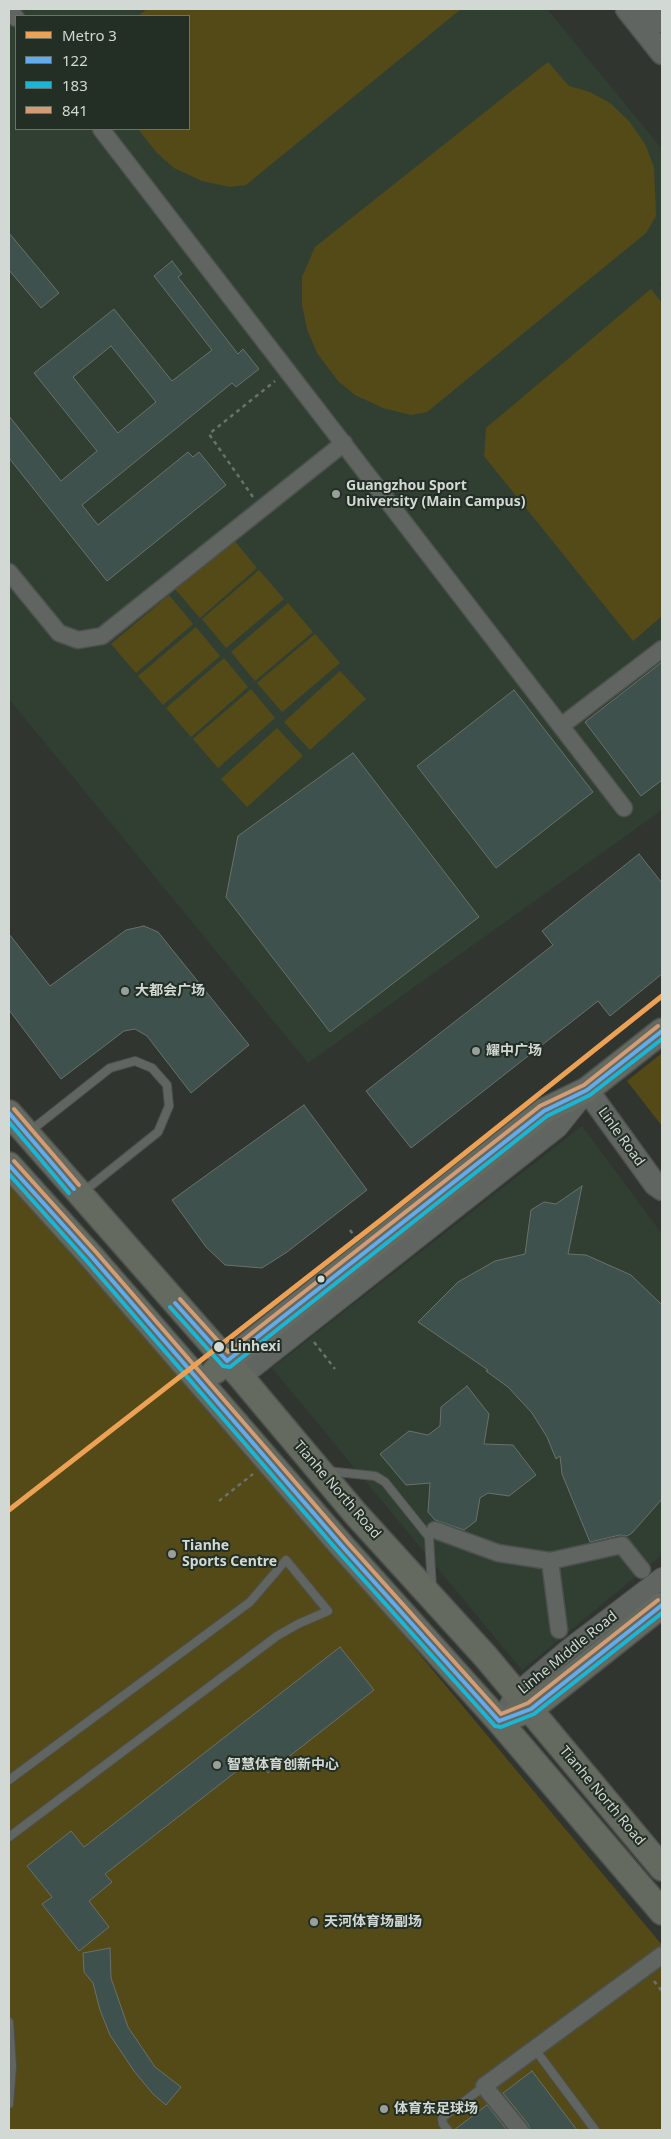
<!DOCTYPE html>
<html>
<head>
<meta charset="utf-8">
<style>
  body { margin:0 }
  #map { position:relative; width:671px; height:2139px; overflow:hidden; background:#303530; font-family:"Noto Sans",sans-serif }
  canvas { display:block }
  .frame { position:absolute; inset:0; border:10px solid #d2d8d3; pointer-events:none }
  .legend { position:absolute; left:15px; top:15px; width:175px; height:115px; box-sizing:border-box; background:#232e25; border:1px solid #69726b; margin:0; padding:6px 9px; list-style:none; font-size:15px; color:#d2d8d3 }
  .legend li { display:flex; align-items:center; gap:10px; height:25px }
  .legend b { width:25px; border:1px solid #69726b }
</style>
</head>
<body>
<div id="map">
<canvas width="671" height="2139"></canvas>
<div class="frame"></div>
<ul class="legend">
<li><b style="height:6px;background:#eca154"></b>Metro 3</li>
<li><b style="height:6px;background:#60acee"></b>122</li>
<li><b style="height:6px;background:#1ab6d8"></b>183</li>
<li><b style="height:6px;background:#d39c74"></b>841</li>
</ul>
</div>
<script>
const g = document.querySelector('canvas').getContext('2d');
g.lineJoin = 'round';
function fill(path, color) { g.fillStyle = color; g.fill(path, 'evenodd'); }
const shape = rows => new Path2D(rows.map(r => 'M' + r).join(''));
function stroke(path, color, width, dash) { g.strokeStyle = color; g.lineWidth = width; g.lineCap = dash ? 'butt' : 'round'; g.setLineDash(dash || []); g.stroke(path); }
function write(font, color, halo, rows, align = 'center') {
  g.font = font + ' "Noto Sans","Noto Sans SC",sans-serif'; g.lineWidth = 4; g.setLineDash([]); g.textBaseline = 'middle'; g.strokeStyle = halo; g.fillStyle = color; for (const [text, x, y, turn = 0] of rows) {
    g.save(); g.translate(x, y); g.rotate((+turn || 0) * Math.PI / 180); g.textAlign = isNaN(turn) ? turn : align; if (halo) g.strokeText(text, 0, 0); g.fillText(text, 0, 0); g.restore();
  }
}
fill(shape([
  [9,9,547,9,662,149,662,281,659,284,662,288,662,810,308,1063,9,699],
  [16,16,189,16,189,129,16,129],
  [582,1126,662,1234,662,1555,522,1670,272,1368]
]), '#313f33');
fill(shape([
  [147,9,461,9,246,185,230,187,202,181,174,168,157,153,138,129,189,129,189,16,138,16],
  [548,62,569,86,590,92,610,103,629,121,645,144,654,167,656,216,646,233,427,412,411,415,383,408,355,395,338,381,317,353,307,329,302,305,302,277,315,247],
  [651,289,662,303,662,616,633,641,484,456,486,428],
  [233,539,257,568,200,618,175,589],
  [259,570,284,599,226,648,202,619],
  [169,595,193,624,136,673,111,644],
  [288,603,313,632,255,681,231,652],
  [196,627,220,656,163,705,138,676],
  [315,634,340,663,282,712,257,683],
  [224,658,248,687,191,737,166,708],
  [340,671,366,699,310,750,284,722],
  [251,689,275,718,218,768,193,739],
  [277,728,303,756,247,807,221,779],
  [662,1053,662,1126,627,1081],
  [9,1162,662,1945,662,2130,9,2130]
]), '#534a17');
const building = shape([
  [9,233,59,293,41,308,9,270,9,233],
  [172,261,182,274,178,277,238,354,243,349,259,369,236,387,232,383,82,505,98,525,188,452,193,457,199,452,226,485,107,581,9,458,9,416,61,481,97,451,34,373,114,309,172,381,212,350,154,276,172,261],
  [111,346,156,402,118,433,73,377,111,346],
  [662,662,662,780,641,796,585,722,662,662],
  [514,690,593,792,496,868,417,766,514,690],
  [353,753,479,917,330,1032,226,897,238,836,353,753],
  [639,854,662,883,662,974,610,1016,598,1001,411,1148,366,1091,553,945,542,931,639,854],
  [144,926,158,932,249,1045,191,1093,147,1036,135,1029,124,1031,61,1079,9,1010,9,934,50,986,126,930,144,926],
  [304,1105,367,1190,287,1252,262,1268,225,1265,206,1247,172,1200,304,1105],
  [582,1186,568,1254,586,1255,631,1275,662,1305,662,1499,632,1533,627,1536,620,1535,590,1542,562,1474,560,1456,556,1459,547,1437,532,1413,508,1387,486,1371,488,1370,418,1322,458,1282,495,1261,525,1254,531,1210,544,1202,556,1204,582,1186],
  [467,1386,489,1414,484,1444,513,1445,536,1475,509,1496,488,1493,480,1498,476,1521,464,1530,435,1520,428,1512,430,1483,406,1485,380,1454,409,1431,428,1435,440,1426,441,1407,467,1386],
  [340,1647,374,1690,268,1773,256,1756,105,1874,112,1882,89,1901,109,1927,79,1951,42,1904,52,1897,27,1866,71,1831,84,1847,340,1647],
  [110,1948,111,1978,128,2027,155,2067,181,2087,166,2105,153,2094,134,2071,110,2035,100,2010,93,1983,84,1972,83,1953,110,1948],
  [532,2071,577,2130,530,2130,528,2124,503,2093,532,2071],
  [487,2105,507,2130,454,2130,487,2105]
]);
fill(building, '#3e514c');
stroke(building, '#6a706c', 1);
const service = shape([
  [29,1132,110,1068,135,1061,152,1068,167,1085,169,1106,158,1132,83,1192],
  [327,1471,375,1476,385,1482,429,1537,432,1587],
  [9,1780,250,1602,286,1560,328,1611,298,1624,277,1636,9,1837],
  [9,2022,12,2066,9,2104],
  [534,2048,595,2130],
  [448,2130,443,2124,442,2118,486,2085]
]);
const minor = shape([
  [9,9,16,18],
  [101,129,624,808],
  [9,572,59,633,78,640,102,636,344,443],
  [561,726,662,649],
  [435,1530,498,1553,550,1561,559,1630],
  [550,1561,622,1545,642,1570],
  [520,2130,484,2086,662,1955]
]);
const tertiary = shape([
  [241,1377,558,1127,586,1092],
  [509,1706,517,1693,569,1649,662,1578]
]);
const secondary = shape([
  [627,9,662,53],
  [652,9,662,21],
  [587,1090,655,1184,662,1189]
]);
const primary = shape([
  [9,1113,241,1377,355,1513,486,1657,662,1868],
  [9,1165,91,1256,342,1546,499,1721,662,1912],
  [215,1371,544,1111,587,1090,662,1031],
  [515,1715,531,1709,662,1605]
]);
stroke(service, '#4d514d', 10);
stroke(minor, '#4d514d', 19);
stroke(tertiary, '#4d514d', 22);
stroke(secondary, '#4d514d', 25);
stroke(primary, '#4d514d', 28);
stroke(shape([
  [253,497,209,434,275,381],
  [350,1230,355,1237],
  [314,1342,335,1369],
  [219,1501,253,1474],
  [654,1981,662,1991]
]), '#6c706c', 2.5, [4, 4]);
stroke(service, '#616561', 8);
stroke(minor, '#616561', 16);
stroke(tertiary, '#616561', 20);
stroke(secondary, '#616561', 22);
stroke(primary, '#646a5f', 25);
stroke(shape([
  [9,1113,74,1189],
  [9,1165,91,1256,342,1546,499,1721,531,1709,662,1605],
  [175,1303,227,1361,544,1111,587,1090,662,1031]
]), '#60acee', 4);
stroke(shape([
  [9,1122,69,1193],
  [9,1174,86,1260,337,1550,495,1726,501,1727,534,1714,662,1613],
  [170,1307,223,1366,230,1367,547,1116,590,1095,662,1039]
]), '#1ab6d8', 4);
stroke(shape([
  [14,1109,79,1185],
  [14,1161,96,1252,347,1542,501,1714,528,1703,658,1600],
  [180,1299,228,1352,540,1106,584,1085,658,1026]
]), '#d39c74', 4);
stroke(shape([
  [9,1510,386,1216,662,996]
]), '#eca154', 5);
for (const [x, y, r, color] of [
  [336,494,5,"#999f9a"],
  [125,991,5,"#999f9a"],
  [476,1051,5,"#999f9a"],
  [321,1279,4.5,"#d2d8d3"],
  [219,1347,6,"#d2d8d3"],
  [172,1554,5,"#999f9a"],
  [217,1765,5,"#999f9a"],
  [314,1922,5,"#999f9a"],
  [384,2109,5,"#999f9a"]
]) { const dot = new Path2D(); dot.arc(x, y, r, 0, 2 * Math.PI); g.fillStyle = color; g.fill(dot); stroke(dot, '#232e25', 2); }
write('bold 14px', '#d2d8d3', '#232e25', [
  ["Guangzhou Sport",346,486],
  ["University (Main Campus)",346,502],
  ["大都会广场",135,991],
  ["耀中广场",486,1051],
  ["Tianhe",182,1546],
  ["Sports Centre",182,1562],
  ["智慧体育创新中心",227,1765],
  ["天河体育场副场",324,1922],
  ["体育东足球场",394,2109]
], 'left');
write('14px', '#d2d8d3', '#232e25', [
  ["Linle Road",621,1137,54],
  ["Tianhe North Road",337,1490,49],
  ["Linhe Middle Road",568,1653,-39],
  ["Tianhe North Road",602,1796,50]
]);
write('bold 14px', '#d2d8d3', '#232e25', [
  ["Linhexi",230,1347]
], 'left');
</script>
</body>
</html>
